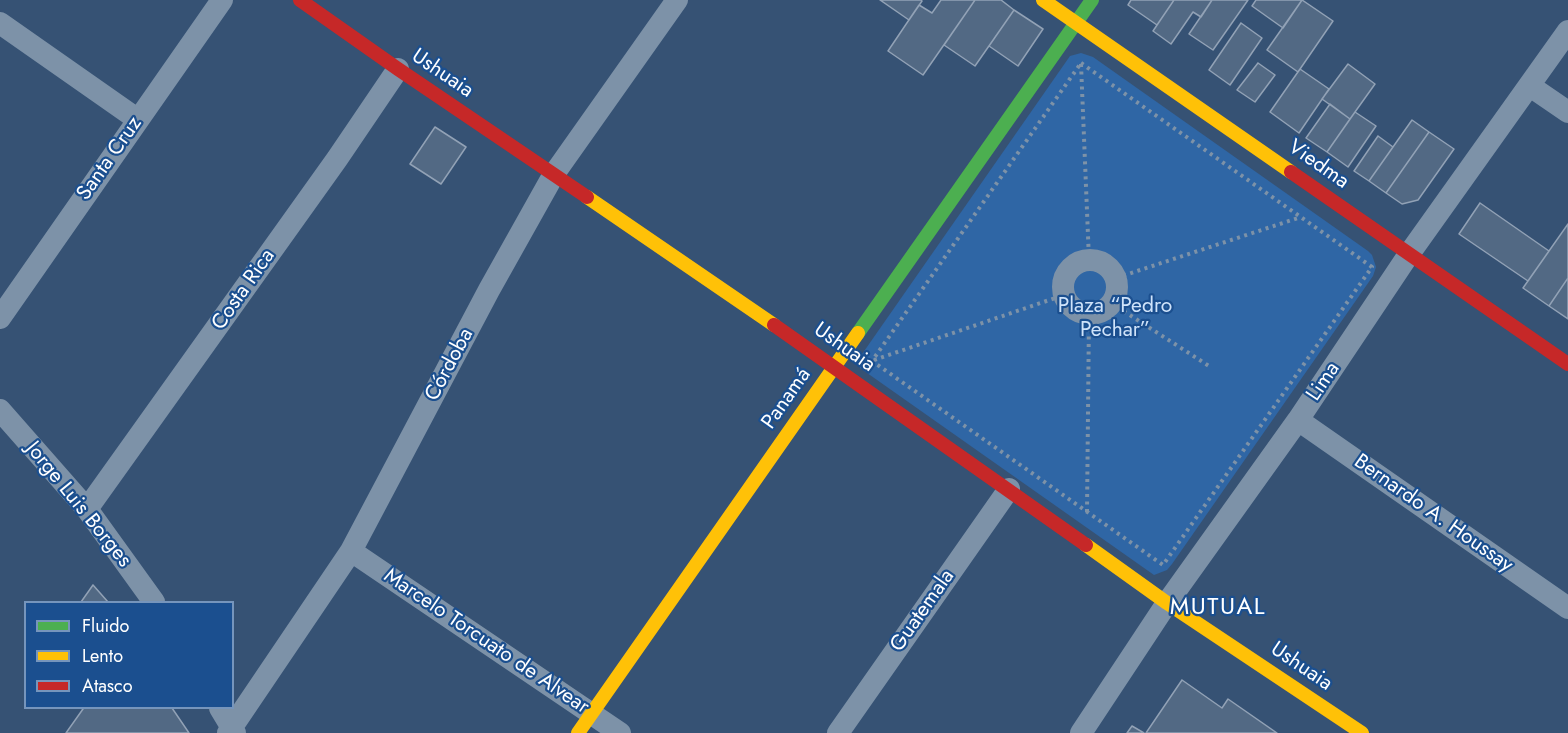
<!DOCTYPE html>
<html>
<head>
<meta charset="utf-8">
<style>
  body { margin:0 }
  #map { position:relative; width:1568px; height:733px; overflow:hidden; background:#365274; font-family:Jost,sans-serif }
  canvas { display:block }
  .legend { position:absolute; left:24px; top:601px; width:210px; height:108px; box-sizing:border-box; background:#1b4f8f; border:2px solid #7695bc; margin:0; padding:8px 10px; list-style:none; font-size:18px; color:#fff }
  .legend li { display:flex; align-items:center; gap:12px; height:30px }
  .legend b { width:30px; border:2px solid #7695bc }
</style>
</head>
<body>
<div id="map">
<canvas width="1568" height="733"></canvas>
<ul class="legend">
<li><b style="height:8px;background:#4caf50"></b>Fluido</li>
<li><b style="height:8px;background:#ffc107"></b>Lento</li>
<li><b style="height:8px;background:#c62828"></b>Atasco</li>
</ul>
</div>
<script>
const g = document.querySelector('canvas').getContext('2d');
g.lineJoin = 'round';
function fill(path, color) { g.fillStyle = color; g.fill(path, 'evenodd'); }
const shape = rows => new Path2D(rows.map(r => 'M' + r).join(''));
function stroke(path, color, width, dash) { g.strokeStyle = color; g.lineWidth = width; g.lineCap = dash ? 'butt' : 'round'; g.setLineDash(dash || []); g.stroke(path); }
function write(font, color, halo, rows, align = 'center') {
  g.font = font + ' Jost,sans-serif'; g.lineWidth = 4.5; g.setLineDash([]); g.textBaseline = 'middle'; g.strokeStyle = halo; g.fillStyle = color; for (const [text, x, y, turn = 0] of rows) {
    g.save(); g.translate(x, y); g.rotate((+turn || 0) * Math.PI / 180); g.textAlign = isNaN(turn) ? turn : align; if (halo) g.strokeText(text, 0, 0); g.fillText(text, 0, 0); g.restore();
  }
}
fill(shape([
  [1081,53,1093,57,1368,251,1372,255,1376,267,1373,276,1172,564,1167,570,1154,575,860,368,860,357,1070,56]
]), '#2f66a5');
const building = shape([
  [880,0,921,0,922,1,909,20,880,0],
  [941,0,975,0,923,75,888,51,919,5,932,13,941,0],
  [975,0,1001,0,1014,10,975,66,944,45,975,0],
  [1131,0,1174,0,1157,25,1128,5,1131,0],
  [1174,0,1212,0,1201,17,1193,12,1171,44,1153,31,1174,0],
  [1212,0,1248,0,1213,50,1189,34,1212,0],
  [1256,0,1302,0,1283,28,1252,6,1256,0],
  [1302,0,1333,21,1298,72,1267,50,1302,0],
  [1014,10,1043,29,1018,66,989,46,1014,10],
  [1241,23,1262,38,1230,85,1209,70,1241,23],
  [1258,63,1275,75,1255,102,1237,90,1258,63],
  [1348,64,1375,84,1350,119,1322,99,1348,64],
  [1300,69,1329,89,1299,133,1270,112,1300,69],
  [1330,104,1350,119,1327,152,1306,138,1330,104],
  [1355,112,1376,126,1348,167,1327,152,1355,112],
  [1412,120,1429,132,1386,193,1369,181,1412,120],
  [435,127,466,147,441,184,410,164,435,127],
  [1429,132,1454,149,1418,200,1402,204,1386,193,1429,132],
  [1378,136,1393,147,1369,181,1354,171,1378,136],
  [1480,203,1549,251,1528,281,1459,234,1480,203],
  [1568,224,1568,278,1549,306,1523,288,1568,224],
  [1568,278,1568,319,1549,306,1568,278],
  [93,585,108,602,81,602,93,585],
  [1182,680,1222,708,1228,699,1277,733,1146,733,1182,680],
  [81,708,172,708,189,733,66,733,83,709,81,708],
  [1132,726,1144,733,1127,733,1132,726]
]);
fill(building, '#526984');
stroke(building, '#92a2b6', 1.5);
stroke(shape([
  [1081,63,1372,267,1163,565,872,361,1081,63],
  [1081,64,1089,260],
  [1116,278,1301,217],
  [1111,303,1209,366],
  [874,360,1064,295],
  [1087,512,1089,314]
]), '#7d92a8', 4, [3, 4.5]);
stroke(shape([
  [0,23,137,119],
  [1530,86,1568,112],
  '1063 287a27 27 0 1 1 54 0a27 27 0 1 1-54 0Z',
  [0,318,222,0],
  [0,410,87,509,154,602],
  [1298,420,1568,608],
  [87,509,337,159,398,69],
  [351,551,620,733],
  [220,708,235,733],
  [228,733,351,551,489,290,554,174,677,0],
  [838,733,1009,489],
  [1081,733,1167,603,1298,420,1409,254,1568,31]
]), '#7d92a8', 22);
stroke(shape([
  [858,333,1092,0]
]), '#4caf50', 14);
stroke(shape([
  [1043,0,1291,172],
  [587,197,774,325],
  [1086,545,1167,603,1362,733],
  [578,733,858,333]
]), '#ffc107', 14);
stroke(shape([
  [300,0,398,69,587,197],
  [1291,172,1568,364],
  [774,325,1086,545]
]), '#c62828', 14);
write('21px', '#fff', '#1b4f8f', [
  ["Ushuaia",442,74,34],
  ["Santa Cruz",110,159,-55],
  ["Viedma",1318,165,35],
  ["Costa Rica",244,290,-55],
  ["Ushuaia",844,348,35],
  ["Córdoba",450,365,-62],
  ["Lima",1324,382,-56],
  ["Panamá",787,399,-55],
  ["Jorge Luis Borges",78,505,51],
  ["Bernardo A. Houssay",1433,514,35],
  ["Guatemala",923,611,-55],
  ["Marcelo Torcuato de Alvear",486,642,34],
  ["Ushuaia",1301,667,34]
]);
write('21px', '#cfe3fa', '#1b4f8f', [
  ["Plaza “Pedro",1115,307],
  ["Pechar”",1115,331]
]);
g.letterSpacing = '1.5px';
write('24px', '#fff', '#1b4f8f', [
  ["MUTUAL",1218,608]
]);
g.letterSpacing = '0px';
</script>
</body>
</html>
